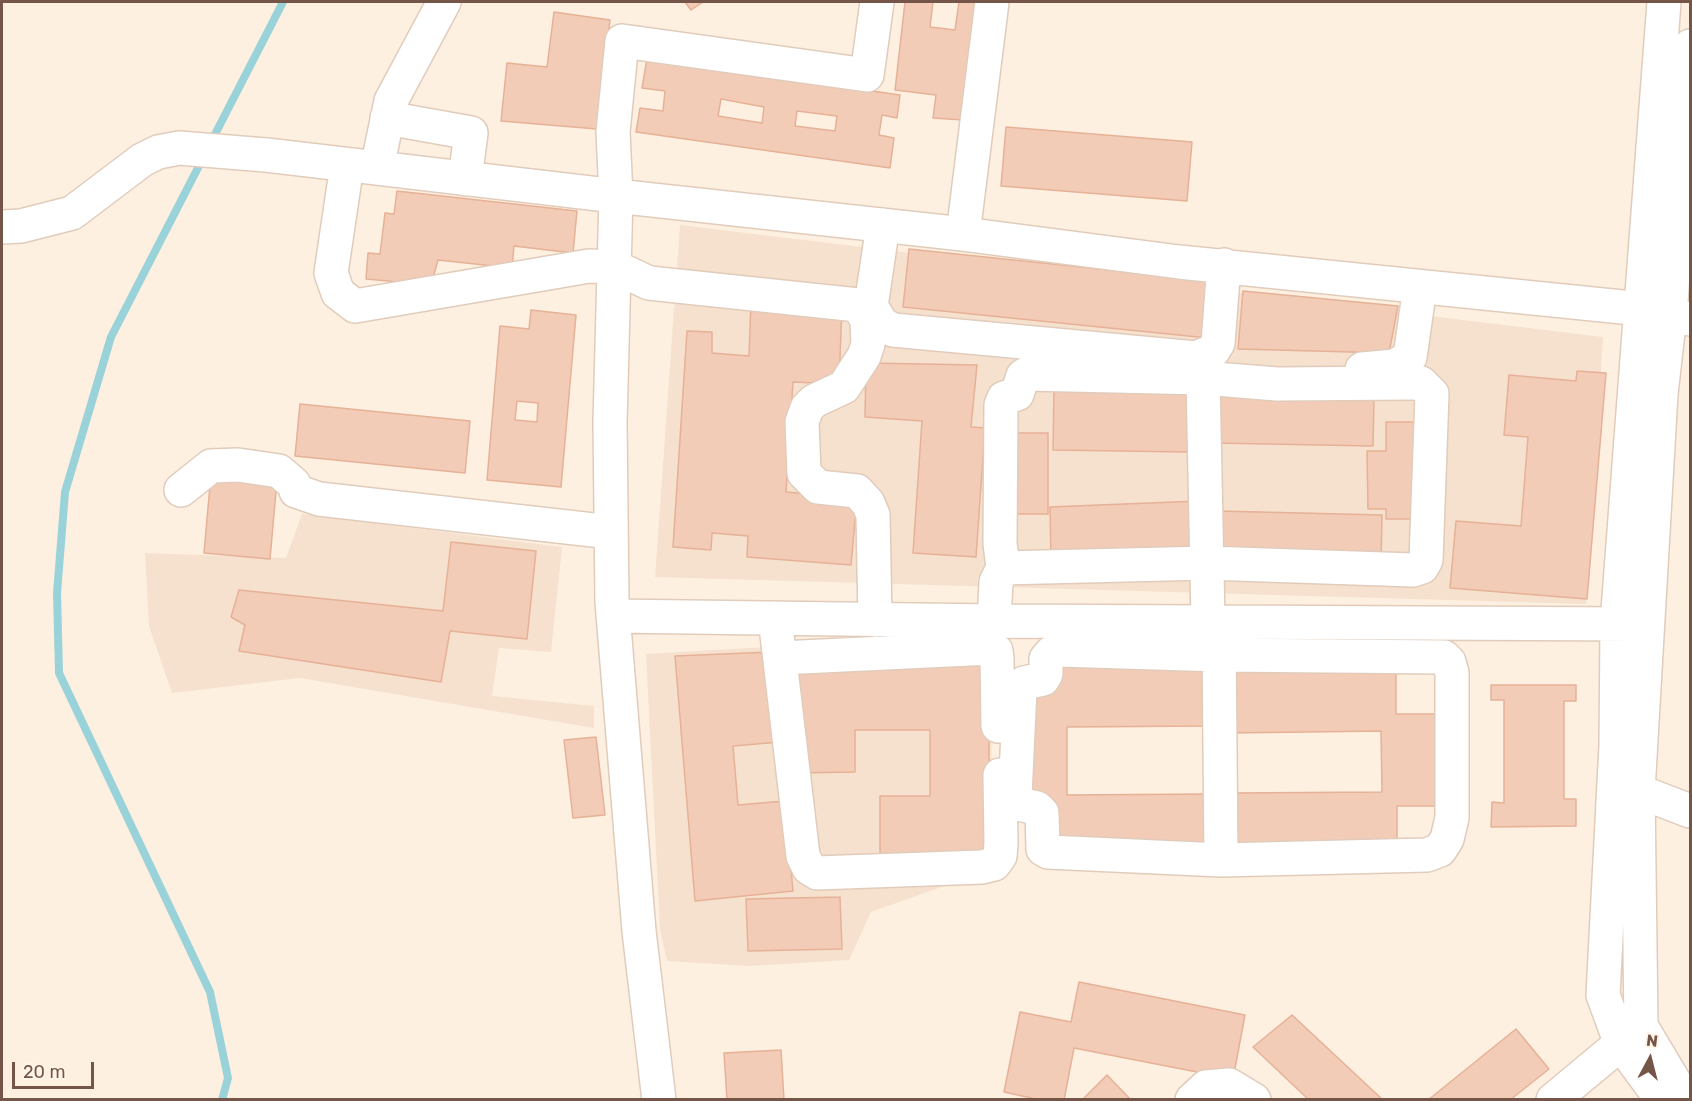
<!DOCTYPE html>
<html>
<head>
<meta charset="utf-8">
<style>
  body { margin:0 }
  #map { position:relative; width:1692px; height:1101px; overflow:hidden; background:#fdf0e0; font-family:Rubik,sans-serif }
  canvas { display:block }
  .frame { position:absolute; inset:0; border:3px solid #745547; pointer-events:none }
  .north { position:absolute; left:1620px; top:1029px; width:60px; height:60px; -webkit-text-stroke:4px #fff4e7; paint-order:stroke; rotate:7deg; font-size:16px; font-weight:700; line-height:24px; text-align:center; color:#745547 }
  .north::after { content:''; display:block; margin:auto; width:21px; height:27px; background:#745547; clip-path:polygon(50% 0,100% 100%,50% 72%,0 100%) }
  .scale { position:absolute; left:12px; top:1062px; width:82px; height:27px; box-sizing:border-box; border:3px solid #745547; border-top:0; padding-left:8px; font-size:18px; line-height:21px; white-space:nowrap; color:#745547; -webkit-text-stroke:4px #fff4e7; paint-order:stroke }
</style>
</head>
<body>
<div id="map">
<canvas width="1692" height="1101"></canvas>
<div class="frame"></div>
<div class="north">N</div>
<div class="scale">20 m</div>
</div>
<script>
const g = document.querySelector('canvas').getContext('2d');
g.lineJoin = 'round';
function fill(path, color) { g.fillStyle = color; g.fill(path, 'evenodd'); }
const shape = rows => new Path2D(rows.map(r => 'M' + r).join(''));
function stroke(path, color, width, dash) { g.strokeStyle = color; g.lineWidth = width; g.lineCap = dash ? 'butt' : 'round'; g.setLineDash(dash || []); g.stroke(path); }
fill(shape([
  [680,225,1603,337,1586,604,655,577],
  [302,514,562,547,551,652,499,648,492,696,594,706,594,728,300,678,172,693,149,626,145,553,286,558],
  [991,643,992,869,871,912,849,960,750,966,667,961,660,929,646,654,802,645]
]), '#f5e1ce');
stroke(shape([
  [210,144,283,2],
  [203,158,111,337,65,492,57,593,59,673,210,992,228,1078,222,1100]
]), '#9ad2d9', 8);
const building = shape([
  [685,2,703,2,691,10,685,2],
  [905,2,933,2,930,27,955,30,959,2,980,2,963,120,933,118,936,95,895,90,905,2],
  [554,12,610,20,597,129,501,121,507,63,547,67,554,12],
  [647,59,900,95,897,118,882,115,879,135,894,138,890,168,636,132,640,108,663,111,665,91,642,88,647,59],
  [721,99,764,107,762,123,718,116,721,99],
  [797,111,837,116,835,131,795,126,797,111],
  [1006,127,1192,142,1187,201,1001,186,1006,127],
  [397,191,577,211,573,253,514,246,512,268,438,260,431,285,366,279,368,253,380,254,385,213,394,214,397,191],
  [909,249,1214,281,1208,338,903,307,909,249],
  [1243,291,1398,306,1389,353,1238,349,1243,291],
  [751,301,842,305,839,384,793,382,786,492,857,498,851,565,747,557,748,536,712,533,711,550,673,547,687,331,712,332,712,353,749,356,751,301],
  [531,310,576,315,561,487,487,480,500,326,529,329,531,310],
  [517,401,538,403,537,422,515,420,517,401],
  [866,363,977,365,971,427,985,428,976,557,913,553,922,421,865,417,866,363],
  [1577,371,1606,373,1587,599,1450,588,1456,521,1521,526,1528,437,1504,435,1509,375,1576,381,1577,371],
  [1054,390,1189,392,1188,452,1053,450,1054,390],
  [1214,392,1374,396,1373,446,1214,443,1214,392],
  [300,404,470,421,465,473,295,456,300,404],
  [1386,422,1421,422,1422,519,1386,519,1386,509,1368,509,1367,451,1386,451,1386,422],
  [1006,433,1048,433,1048,514,1006,514,1006,433],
  [211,474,277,480,270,559,204,553,211,474],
  [1200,501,1201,555,1051,557,1050,507,1200,501],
  [1217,511,1382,515,1381,563,1215,559,1217,511],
  [451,542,536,551,527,639,450,631,441,682,239,651,245,625,231,617,239,590,443,611,451,542],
  [771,652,780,742,733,746,738,805,785,801,793,891,695,901,675,656,771,652],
  [989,658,989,861,880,861,880,796,930,796,930,730,855,730,855,772,796,773,796,659,989,658],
  [1208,659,1208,726,1067,727,1067,795,1209,794,1209,842,1052,843,1029,796,1027,693,1052,660,1208,659],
  [1396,660,1396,714,1444,714,1445,806,1397,806,1397,848,1231,849,1231,793,1382,792,1381,731,1230,733,1230,661,1396,660],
  [1491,685,1576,685,1576,701,1564,701,1564,799,1576,799,1576,826,1491,827,1492,802,1504,803,1504,700,1491,700,1491,685],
  [596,737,605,815,573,818,564,740,596,737],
  [840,897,842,949,748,951,746,899,840,897],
  [1079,982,1245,1015,1233,1079,1074,1048,1064,1100,1040,1100,1004,1092,1020,1012,1071,1022,1079,982],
  [1292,1015,1383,1100,1309,1100,1253,1047,1292,1015],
  [1516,1029,1549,1069,1510,1100,1428,1100,1516,1029],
  [781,1050,784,1100,727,1100,724,1053,781,1050],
  [1107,1075,1131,1100,1082,1100,1107,1075]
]);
fill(building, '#f3ccb7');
stroke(building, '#e6b196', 1.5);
const minor = shape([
  [387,118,471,133,465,179],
  [347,165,331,273,338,293,355,306,589,266,615,267,649,283,858,305,867,320,868,344,864,356,844,387,814,401,807,408,802,422,804,473,818,487,857,491,868,503,873,515,875,620],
  [377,168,391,101,444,2],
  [883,225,871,306,882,324,893,330,1196,358,1213,351,1218,343,1224,265],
  [2,227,21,226,72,213,142,160,158,152,179,148,266,155,616,196,613,132,622,41,867,75,877,2],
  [963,234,992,2],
  [1362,369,1395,366,1410,357,1420,287],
  [1203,378,1208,621],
  [181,490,211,466,238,465,279,471,294,484,296,491,319,499,611,532],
  [613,616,994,621,1637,624],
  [775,618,803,856,809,868,817,873,982,867,994,864,1000,856,1001,843,1000,775],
  [994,621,996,582,1003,568,1000,543,1001,405,1004,398,1017,394,1023,376,1026,374,1203,378,1277,384,1411,383,1421,383,1432,394,1426,560,1422,567,1413,570,1207,563,1003,568],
  [1219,635,1221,860],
  [1059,650,1219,655,1444,657,1449,662,1452,673,1452,818,1447,839,1440,850,1427,855,1221,860,1048,852,1043,849,1042,813,1037,808,1018,804,1015,796,1020,689,1024,683,1043,679,1046,674,1046,659,1051,653,1059,650],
  [780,658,991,648,996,651,997,658,998,726],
  [1638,791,1690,811],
  [1681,1093,1641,1026,1638,791,1661,394,1670,315,1690,46],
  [659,1100,639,931,612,602,610,422,616,196,963,234,1179,262,1642,309,1690,319],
  [1192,1100,1206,1087,1229,1085,1254,1100],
  [1553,1100,1637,1030],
  [1662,1100,1621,1044,1603,995,1616,745,1617,624,1664,2]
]);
stroke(minor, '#e1ccbc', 36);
stroke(minor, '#fff', 33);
</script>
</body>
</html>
